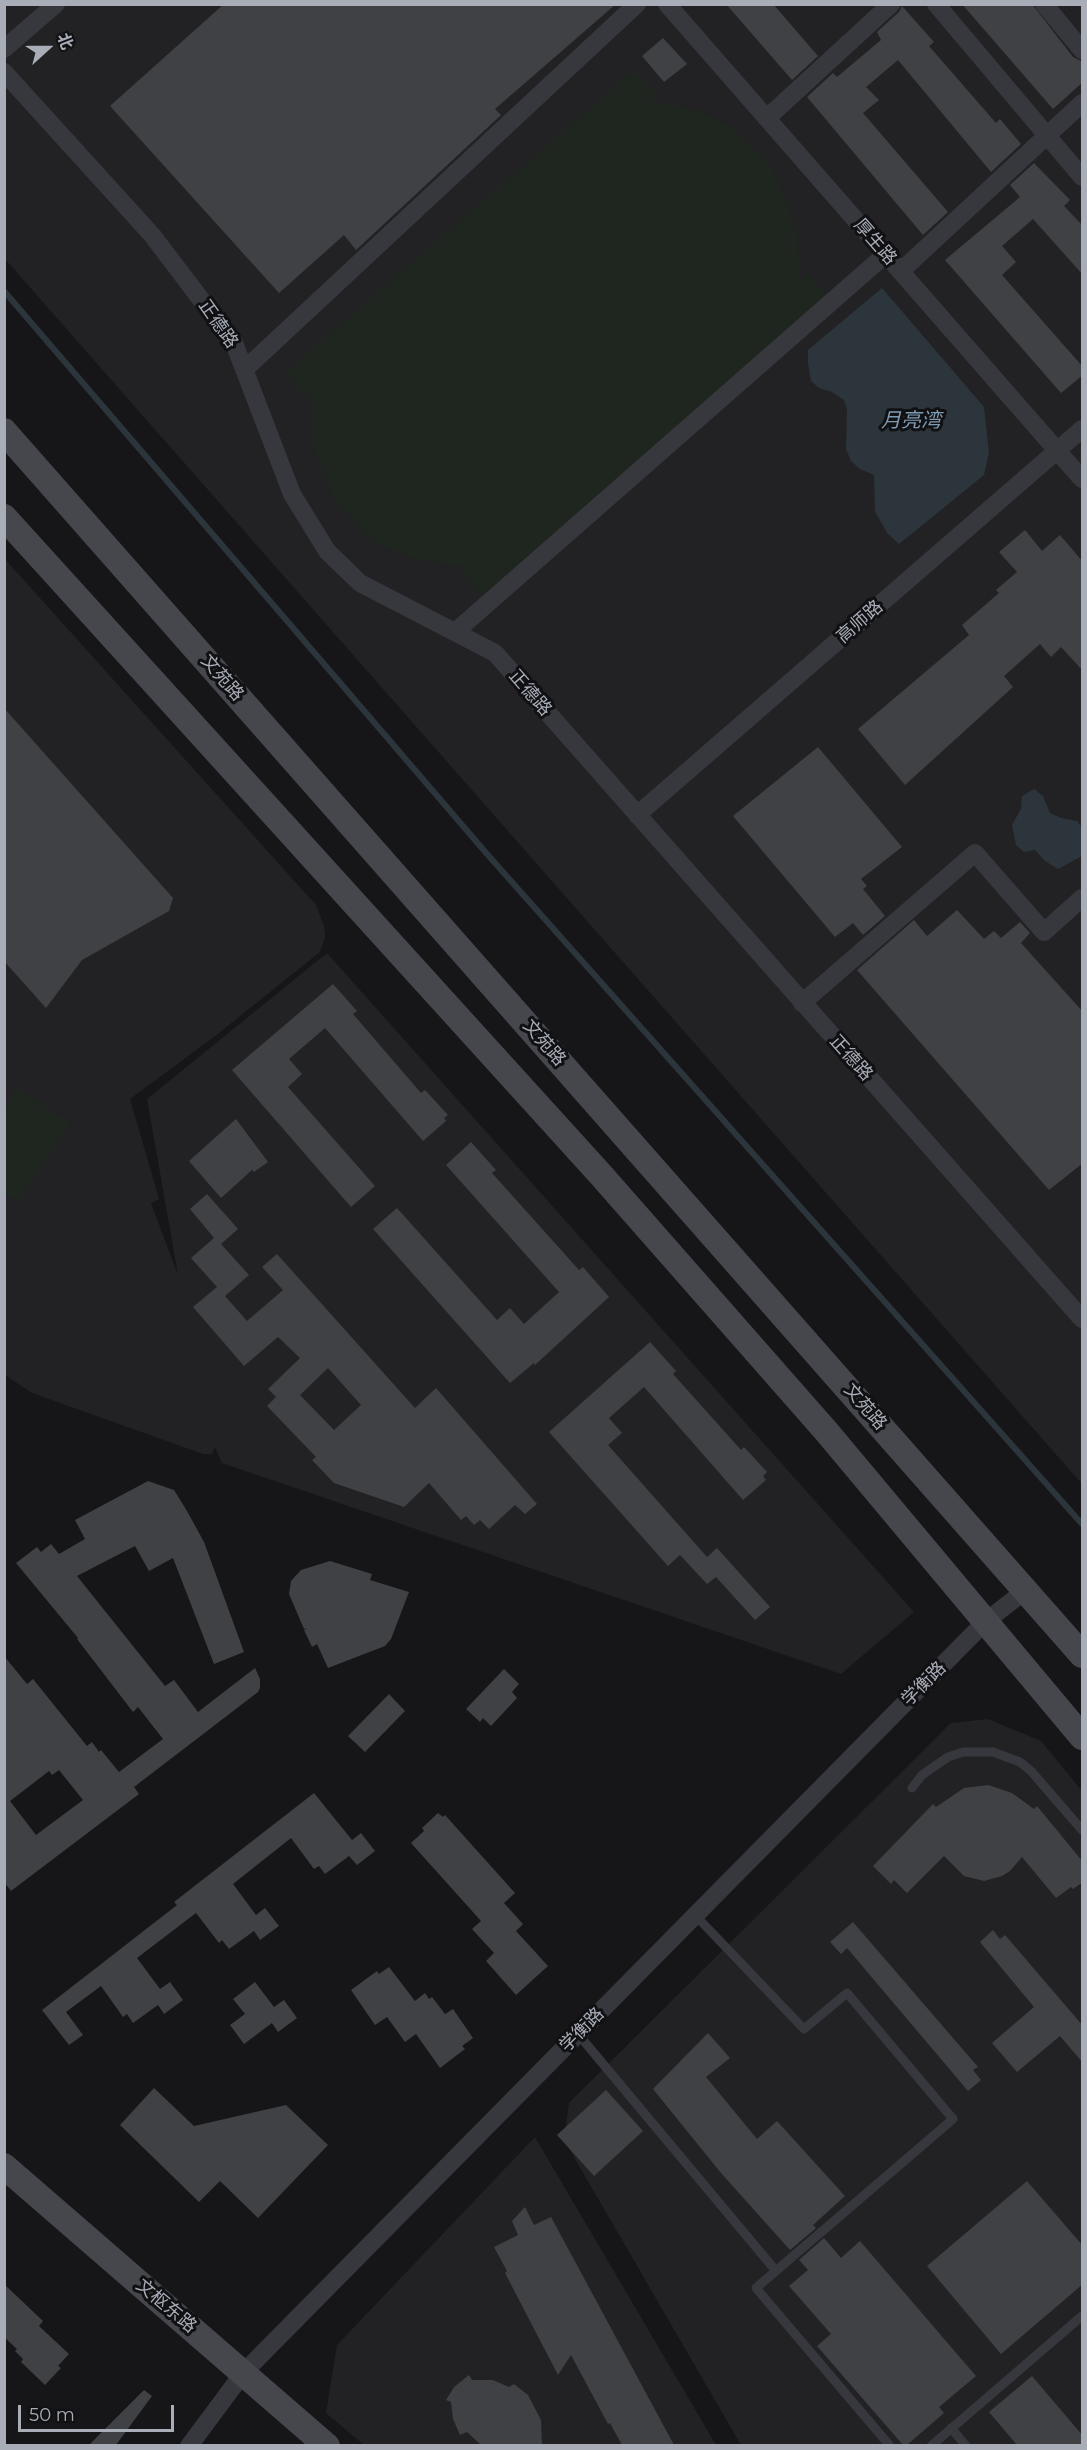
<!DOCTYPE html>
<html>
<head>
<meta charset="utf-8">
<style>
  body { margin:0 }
  #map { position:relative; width:1087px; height:2450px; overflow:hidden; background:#161618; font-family:Montserrat,"Noto Sans SC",sans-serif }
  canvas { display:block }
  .frame { position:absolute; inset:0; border:6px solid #a8adb8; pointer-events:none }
  .north { position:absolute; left:18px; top:18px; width:60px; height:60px; -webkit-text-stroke:4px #111113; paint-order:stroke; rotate:69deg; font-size:16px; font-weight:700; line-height:24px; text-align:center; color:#a8adb8 }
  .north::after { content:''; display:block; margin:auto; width:21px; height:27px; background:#a8adb8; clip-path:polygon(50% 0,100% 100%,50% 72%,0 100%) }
  .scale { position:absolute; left:18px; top:2405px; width:156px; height:27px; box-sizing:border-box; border:3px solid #a8adb8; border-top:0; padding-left:8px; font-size:18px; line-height:21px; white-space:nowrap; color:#a8adb8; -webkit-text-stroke:4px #111113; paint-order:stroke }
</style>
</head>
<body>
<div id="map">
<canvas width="1087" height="2450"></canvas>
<div class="frame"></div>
<div class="north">北</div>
<div class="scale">50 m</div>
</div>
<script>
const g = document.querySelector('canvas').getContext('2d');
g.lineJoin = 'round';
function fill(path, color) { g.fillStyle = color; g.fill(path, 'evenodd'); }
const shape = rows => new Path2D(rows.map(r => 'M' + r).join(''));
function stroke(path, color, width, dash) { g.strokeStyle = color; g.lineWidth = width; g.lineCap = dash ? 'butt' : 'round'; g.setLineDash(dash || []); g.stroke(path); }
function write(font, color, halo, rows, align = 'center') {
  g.font = font + ' Montserrat,"Noto Sans SC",sans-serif'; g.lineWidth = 6; g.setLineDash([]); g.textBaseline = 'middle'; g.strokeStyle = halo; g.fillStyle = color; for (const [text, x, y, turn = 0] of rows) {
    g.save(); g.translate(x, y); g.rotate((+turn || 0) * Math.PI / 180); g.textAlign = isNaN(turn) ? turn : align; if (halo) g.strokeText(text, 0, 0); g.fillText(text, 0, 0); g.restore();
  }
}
fill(shape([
  [4,5,1082,5,1082,1484,5,259],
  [4,558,316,905,324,926,325,937,320,952,214,1037,130,1099,159,1199,151,1203,178,1275,147,1099,327,953,914,1612,841,1674,222,1463,215,1447,212,1454,203,1454,32,1393,5,1375],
  [988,1719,1041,1741,1082,1791,1082,2445,741,2445,564,2140,569,2103,951,1723],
  [535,2137,716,2445,364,2445,326,2413,337,2345]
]), '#222225');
fill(shape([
  [634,70,658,96,647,106,658,103,674,105,700,112,728,125,769,163,779,184,798,236,799,281,808,273,828,297,483,595,461,571,467,565,445,565,412,558,377,545,356,524,336,500,319,462,311,435,312,391,304,395,286,372],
  [17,1088,70,1123,19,1201,4,1192,5,1107]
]), '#1e261f');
fill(shape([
  [882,288,984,407,989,453,984,475,899,544,887,533,875,511,874,475,860,469,851,461,846,449,847,409,844,400,832,392,819,388,811,381,808,363,808,350],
  [1034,789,1043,796,1050,813,1061,818,1077,821,1082,827,1082,856,1058,869,1045,861,1035,850,1024,852,1016,845,1012,825,1021,809,1022,796]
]), '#2c353c');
stroke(shape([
  [4,291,487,854,1082,1524]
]), '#2c353c', 6);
fill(shape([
  [224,4,616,4,495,109,501,115,356,250,344,235,279,293,110,106],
  [726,4,773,4,818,56,792,80],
  [962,4,1032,4,1073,57,1083,62,1083,82,1053,109],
  [902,6,934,42,929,46,996,123,1000,119,1021,144,991,172,898,60,866,87,879,100,863,113,948,212,923,235,807,97,833,73,837,77,881,40,877,32,899,12],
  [663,38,687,64,664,82,642,56],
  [1034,163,1070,200,1064,206,1083,226,1083,275,1033,219,1002,246,1016,262,1002,275,1083,367,1083,375,1061,393,945,260,1020,197,1010,185],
  [1025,530,1042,551,1060,535,1083,562,1083,671,1061,647,1051,657,1040,644,1004,676,1013,687,905,785,858,729,969,635,962,625,999,593,996,590,1017,572,999,552],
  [4,708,173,898,169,911,82,960,46,1008,4,961],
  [818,747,902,847,861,879,867,886,863,889,885,916,863,935,853,923,835,937,733,816],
  [957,910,984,939,994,931,1001,938,1020,922,1030,933,1021,943,1083,1012,1083,1163,1049,1190,857,970,914,920,927,936],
  [333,984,357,1011,353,1014,421,1093,425,1090,448,1115,444,1118,446,1121,423,1141,325,1028,289,1059,302,1074,288,1087,375,1186,351,1207,232,1070],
  [236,1119,268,1162,254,1172,252,1170,221,1198,189,1161],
  [471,1142,496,1170,492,1173,579,1270,583,1267,609,1297,535,1365,534,1363,510,1383,373,1229,397,1208,497,1320,510,1308,524,1324,559,1292,446,1165],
  [207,1194,238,1229,221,1244,249,1275,225,1296,247,1321,283,1290,262,1267,277,1254,415,1408,436,1388,537,1504,525,1514,515,1505,489,1529,480,1520,474,1525,466,1516,461,1520,429,1483,404,1507,334,1483,312,1460,316,1457,267,1406,276,1397,268,1389,300,1358,278,1337,244,1366,193,1307,217,1287,191,1258,214,1238,190,1209],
  [328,1368,361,1405,334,1430,300,1395],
  [650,1342,676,1371,673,1374,741,1450,744,1447,767,1472,763,1476,766,1480,743,1500,644,1387,609,1418,622,1433,608,1445,707,1557,717,1548,770,1607,755,1620,716,1577,707,1584,680,1555,668,1566,549,1432],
  [148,1481,174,1490,187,1511,204,1542,244,1652,214,1664,173,1558,149,1571,135,1546,77,1576,165,1686,174,1680,198,1712,255,1668,260,1679,260,1688,258,1692,134,1787,139,1794,11,1891,4,1882,4,1656,27,1684,33,1679,87,1746,92,1742,99,1752,101,1750,119,1772,163,1739,138,1707,133,1712,77,1639,78,1638,16,1563,37,1547,41,1552,51,1544,59,1554,85,1539,75,1520],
  [59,1770,83,1800,36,1835,10,1801,49,1771,52,1775],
  [330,1561,372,1574,370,1580,409,1592,391,1639,385,1646,328,1668,317,1644,312,1647,304,1630,307,1628,304,1629,289,1594,291,1581,301,1570],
  [504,1669,519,1684,512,1692,517,1698,491,1726,483,1718,480,1722,466,1709],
  [389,1694,405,1711,365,1752,348,1736],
  [988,1785,1012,1793,1034,1809,1037,1806,1083,1862,1083,1882,1073,1889,1071,1887,1056,1898,1022,1857,1010,1871,1002,1876,984,1881,964,1876,944,1856,907,1893,894,1880,891,1884,873,1866,933,1804,936,1807,964,1788],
  [314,1793,352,1840,361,1833,375,1851,357,1865,349,1856,325,1874,319,1866,314,1869,291,1838,233,1884,256,1915,265,1908,279,1926,260,1940,254,1931,229,1949,222,1940,219,1943,196,1913,137,1958,160,1989,170,1982,183,2000,164,2014,158,2005,133,2023,127,2014,123,2017,101,1986,66,2012,83,2035,69,2045,42,2010,177,1905,174,1902],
  [438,1813,443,1817,445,1815,515,1893,504,1903,523,1924,516,1931,548,1966,516,1995,486,1961,494,1953,472,1929,481,1921,411,1843,424,1831,422,1828],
  [853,1922,978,2067,973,2070,981,2080,968,2091,847,1948,841,1954,830,1942],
  [993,1930,1000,1939,1005,1935,1083,2026,1083,2063,1060,2036,1017,2072,992,2043,1034,2007,980,1942],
  [389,1967,415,2001,425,1993,429,1999,432,1997,445,2014,453,2009,473,2038,462,2046,465,2049,440,2068,416,2034,405,2042,387,2017,375,2025,351,1990,377,1971,379,1974],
  [255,1982,274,2007,284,2000,297,2018,278,2032,272,2023,244,2044,230,2025,245,2014,233,1999],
  [708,2033,730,2058,706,2077,757,2139,777,2121,845,2196,813,2225,816,2228,790,2250,721,2173,653,2089],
  [154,2088,194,2126,286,2105,328,2145,258,2218,220,2181,199,2202,120,2125],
  [606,2090,643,2131,594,2176,557,2135],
  [1027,2181,1083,2246,1083,2284,1001,2354,927,2266],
  [525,2207,534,2225,551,2217,674,2445,622,2445,610,2423,608,2424,571,2355,558,2375,505,2273,507,2271,494,2247,518,2235,512,2221],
  [824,2238,841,2258,860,2241,976,2376,939,2407,944,2413,907,2445,903,2445,817,2346,831,2334,789,2286,808,2270,799,2260],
  [4,2284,43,2321,39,2326,69,2354,58,2366,61,2368,45,2385,21,2362,23,2359,15,2351,17,2349,4,2337],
  [469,2375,472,2380,493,2380,509,2387,514,2384,528,2395,541,2420,542,2445,481,2445,467,2432,460,2435,453,2419,451,2402,446,2400,454,2387],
  [1032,2376,1083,2436,1083,2445,1017,2445,989,2412],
  [144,2390,152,2396,116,2445,89,2445]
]), '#404145');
stroke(shape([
  [912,1788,922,1775,948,1757,963,1752,993,1752,1020,1762,1031,1771,1082,1830],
  [695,1915,804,2029,847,1993,953,2119,756,2288,890,2446],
  [578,2034,776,2271],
  [951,2428,966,2446],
  [931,2446,1082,2316]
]), '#37383d', 9);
stroke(shape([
  [667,4,1082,479],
  [936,4,1082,177],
  [1044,4,1082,50],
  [4,49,56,4],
  [4,72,152,235,234,343,292,494,327,551,360,583,495,653,1082,1319],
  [767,118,891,4],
  [901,271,1082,103],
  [244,370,637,4],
  [455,632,886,254],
  [637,815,1082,429],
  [802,1003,975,853,1044,932,1082,898],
  [189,2446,244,2372,985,1622,1026,1590]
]), '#37383d', 18);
stroke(shape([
  [4,431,1082,1655],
  [4,517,601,1175,826,1431,1082,1737],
  [4,2166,327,2446]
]), '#45474d', 26);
write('18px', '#a8adb8', '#111113', [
  ["厚生路",875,242,49],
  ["正德路",218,324,55],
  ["高师路",860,622,-41],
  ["文苑路",222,678,49],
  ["正德路",530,693,49],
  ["文苑路",544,1043,49],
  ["正德路",851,1058,48],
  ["文苑路",865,1407,49],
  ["学衡路",924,1684,-45],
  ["学衡路",582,2030,-45],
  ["文枢东路",166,2306,40]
]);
write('italic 20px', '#7f9bb3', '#111113', [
  ["月亮湾",911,421]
]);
</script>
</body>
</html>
